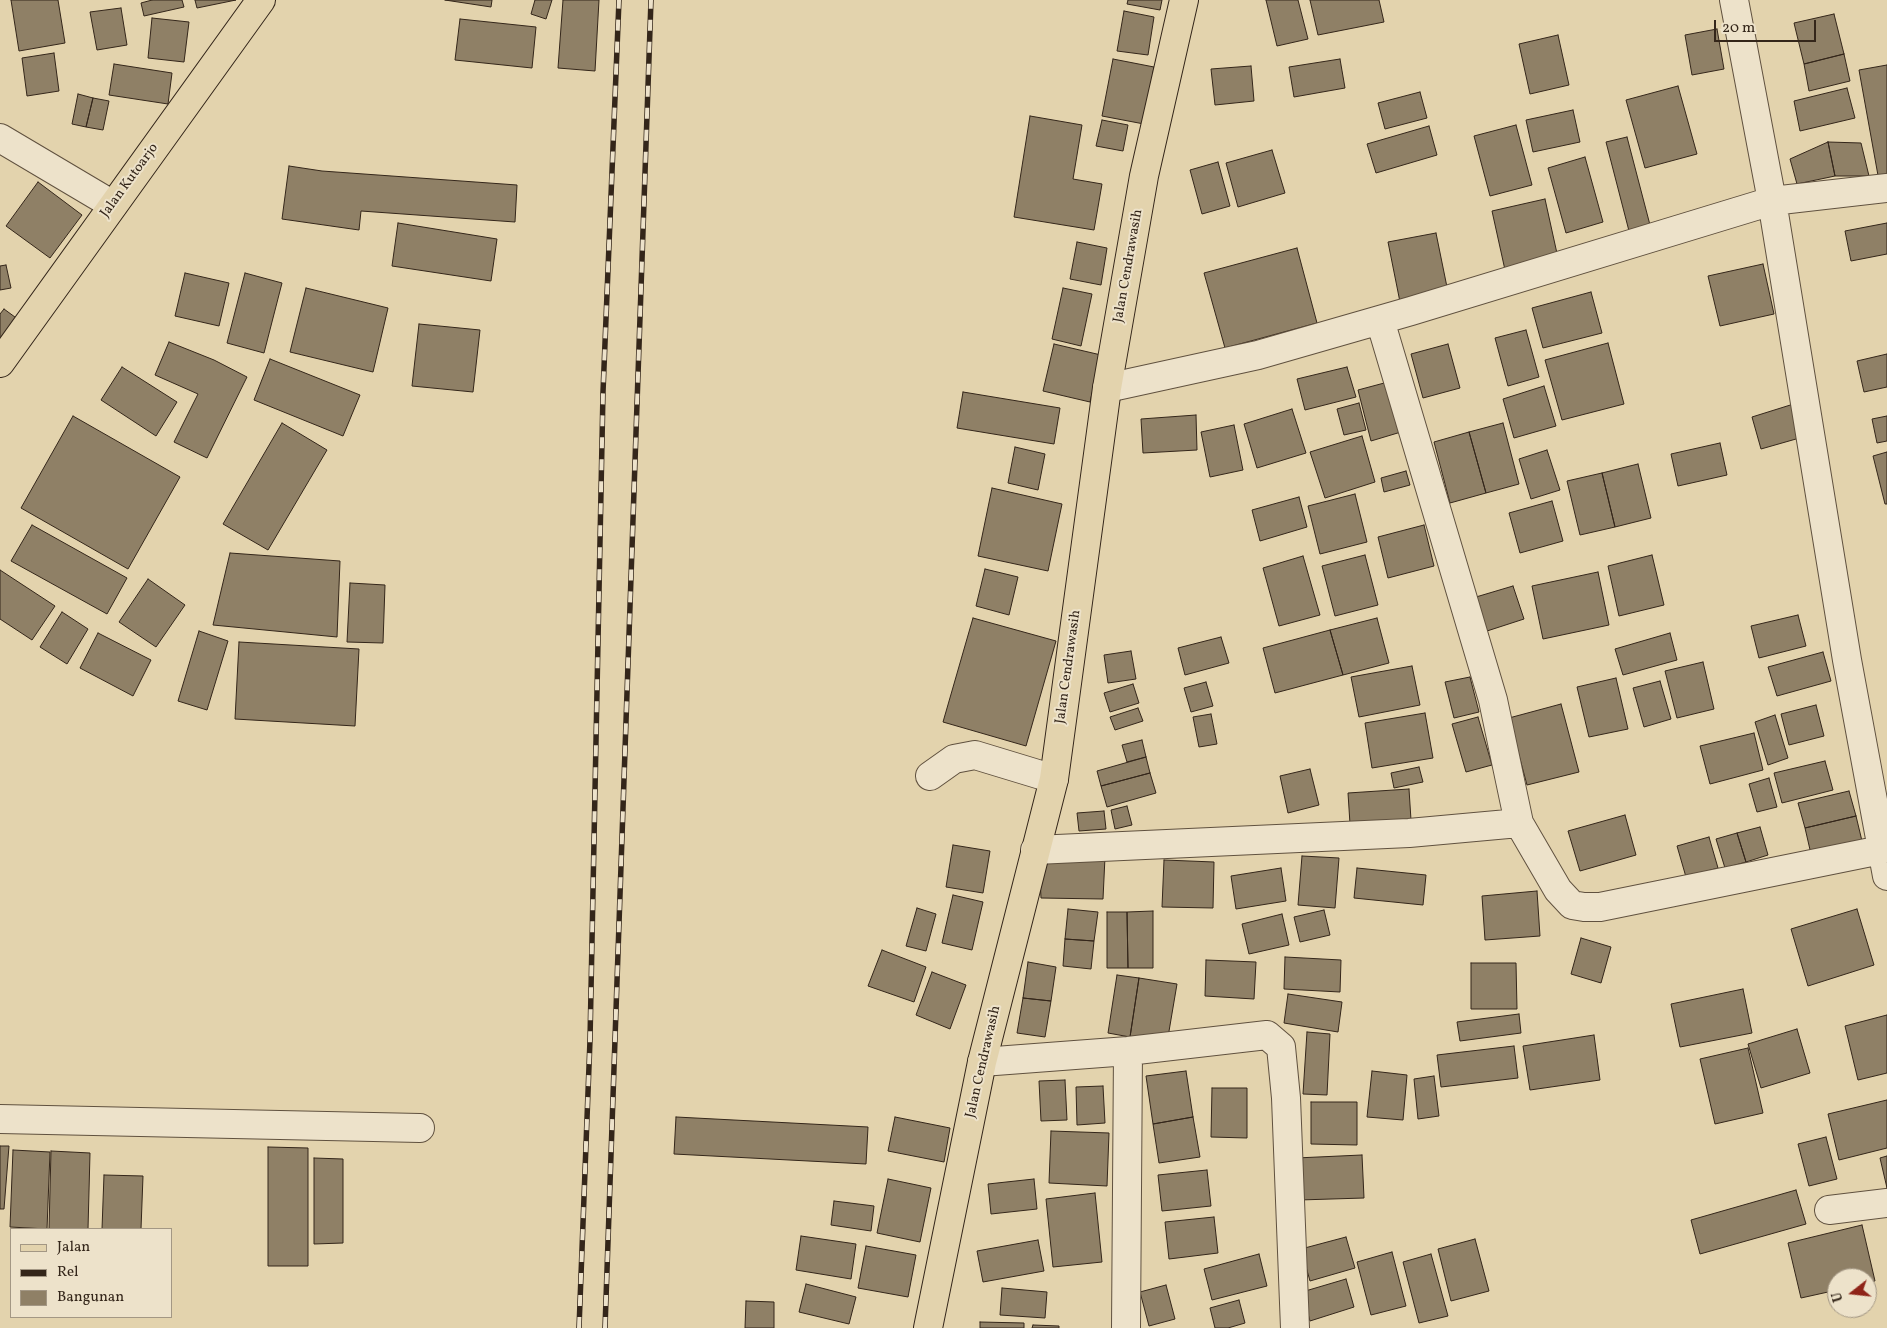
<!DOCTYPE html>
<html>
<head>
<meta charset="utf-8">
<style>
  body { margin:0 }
  #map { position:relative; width:1887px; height:1328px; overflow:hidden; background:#e3d3ad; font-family:Vollkorn,serif }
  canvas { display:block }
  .legend { position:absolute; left:10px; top:1228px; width:162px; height:90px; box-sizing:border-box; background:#ede2ca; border:1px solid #a39784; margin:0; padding:6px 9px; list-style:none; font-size:15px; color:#34261a }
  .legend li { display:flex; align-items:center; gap:10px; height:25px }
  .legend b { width:25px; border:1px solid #a39784 }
  .north { position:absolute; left:1827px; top:1268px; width:50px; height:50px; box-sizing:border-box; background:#ede2ca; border:1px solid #a39784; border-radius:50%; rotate:254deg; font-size:14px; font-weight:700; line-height:20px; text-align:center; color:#34261a }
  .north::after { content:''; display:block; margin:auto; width:18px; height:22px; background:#8f2418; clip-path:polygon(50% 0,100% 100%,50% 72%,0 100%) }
  .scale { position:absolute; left:1714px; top:20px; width:102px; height:22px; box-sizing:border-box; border:2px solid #34261a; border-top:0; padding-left:6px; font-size:15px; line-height:18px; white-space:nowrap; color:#34261a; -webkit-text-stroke:4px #ede2ca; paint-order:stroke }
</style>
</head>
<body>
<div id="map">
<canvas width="1887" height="1328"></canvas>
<ul class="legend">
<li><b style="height:6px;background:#e3d3ad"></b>Jalan</li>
<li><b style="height:6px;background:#34261a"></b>Rel</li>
<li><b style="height:14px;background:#8f8066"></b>Bangunan</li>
</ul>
<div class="north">U</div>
<div class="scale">20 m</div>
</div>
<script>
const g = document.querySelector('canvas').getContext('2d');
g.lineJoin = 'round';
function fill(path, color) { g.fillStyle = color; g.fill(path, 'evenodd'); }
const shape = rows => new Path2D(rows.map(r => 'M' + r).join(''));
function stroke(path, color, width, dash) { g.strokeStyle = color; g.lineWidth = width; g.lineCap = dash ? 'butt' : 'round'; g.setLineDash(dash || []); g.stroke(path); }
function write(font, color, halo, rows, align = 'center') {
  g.font = font + ' Vollkorn,serif'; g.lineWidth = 4; g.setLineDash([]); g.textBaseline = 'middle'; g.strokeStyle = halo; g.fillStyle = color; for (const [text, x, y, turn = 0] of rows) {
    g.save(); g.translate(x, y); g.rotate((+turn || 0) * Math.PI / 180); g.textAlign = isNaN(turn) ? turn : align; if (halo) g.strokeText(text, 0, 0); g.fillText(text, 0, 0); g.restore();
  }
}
const building = shape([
  [11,0,58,0,65,43,19,51,11,0],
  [152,0,182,0,184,7,144,16,141,3,152,0],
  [195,0,236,0,197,8,195,0],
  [445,0,492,0,491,7,445,0],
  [535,0,552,0,546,19,531,14,535,0],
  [563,0,599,0,595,71,558,68,563,0],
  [1128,0,1162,0,1160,10,1127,4,1128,0],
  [1266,0,1298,0,1308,39,1277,46,1266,0],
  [1310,0,1379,0,1384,22,1318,35,1310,0],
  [121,8,127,45,97,50,90,12,121,8],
  [1124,11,1154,17,1148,55,1117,51,1124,11],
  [1834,14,1844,54,1804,64,1794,23,1834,14],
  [152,18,189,22,184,62,148,58,152,18],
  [460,19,536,27,532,68,455,60,460,19],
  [1717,29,1724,69,1692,75,1685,35,1717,29],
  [1558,35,1569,85,1530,94,1519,44,1558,35],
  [54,53,59,91,27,96,22,58,54,53],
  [1844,54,1850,81,1809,91,1804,64,1844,54],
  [1113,59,1154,67,1144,124,1102,116,1113,59],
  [1340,59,1345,88,1294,97,1289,67,1340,59],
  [114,64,172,73,168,104,109,95,114,64],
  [1887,65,1887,180,1879,181,1859,70,1887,65],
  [1251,66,1254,101,1215,105,1211,69,1251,66],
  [1678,86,1697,154,1645,168,1626,100,1678,86],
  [1847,88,1855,118,1800,131,1794,101,1847,88],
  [1420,92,1427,118,1385,129,1378,103,1420,92],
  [78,94,93,98,86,127,72,124,78,94],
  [93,98,109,101,103,130,86,127,93,98],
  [1573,110,1580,142,1533,152,1526,120,1573,110],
  [1030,116,1082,125,1073,179,1102,184,1094,230,1014,217,1030,116],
  [1102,120,1128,125,1123,151,1096,146,1102,120],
  [1516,125,1532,185,1490,196,1474,136,1516,125],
  [1429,126,1437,155,1376,173,1367,144,1429,126],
  [1627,137,1650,225,1629,231,1606,142,1627,137],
  [1828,142,1835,176,1797,184,1790,159,1828,142],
  [1828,142,1861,143,1869,176,1835,176,1828,142],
  [1272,150,1285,193,1238,207,1226,163,1272,150],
  [1585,157,1603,222,1566,233,1548,168,1585,157],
  [1218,162,1230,206,1202,214,1190,170,1218,162],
  [289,166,322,171,517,185,515,222,361,211,359,230,282,219,289,166],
  [38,182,82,215,50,258,6,226,38,182],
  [1545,199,1558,258,1505,270,1492,211,1545,199],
  [398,223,497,239,491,281,392,266,398,223],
  [1887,223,1887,254,1851,261,1845,231,1887,223],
  [1436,233,1448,292,1400,302,1388,242,1436,233],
  [1077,242,1107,248,1101,285,1070,279,1077,242],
  [1297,248,1317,323,1225,348,1204,273,1297,248],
  [1763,264,1774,314,1720,326,1708,276,1763,264],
  [6,265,11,288,0,290,0,266,6,265],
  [185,273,229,283,219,326,175,316,185,273],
  [245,273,282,283,264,353,227,343,245,273],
  [306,288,388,308,373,372,290,352,306,288],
  [1063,288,1092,294,1081,346,1052,339,1063,288],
  [1591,292,1602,333,1543,348,1532,308,1591,292],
  [4,309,19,320,0,347,0,314,4,309],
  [419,324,480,330,473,392,412,386,419,324],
  [1526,330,1539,377,1508,386,1495,338,1526,330],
  [169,342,214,360,247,377,207,458,174,442,198,394,155,375,169,342],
  [1608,343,1624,404,1562,420,1545,360,1608,343],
  [1054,344,1101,355,1090,402,1043,391,1054,344],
  [1448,344,1460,388,1423,398,1411,354,1448,344],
  [1887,354,1887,387,1864,392,1857,361,1887,354],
  [270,359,360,395,343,436,254,400,270,359],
  [122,367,177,402,156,436,101,400,122,367],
  [1347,367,1356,397,1305,410,1297,379,1347,367],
  [1388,382,1401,432,1371,441,1358,390,1388,382],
  [1544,386,1556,426,1514,438,1503,399,1544,386],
  [963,392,1060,408,1054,444,957,428,963,392],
  [1800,402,1810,435,1761,449,1752,417,1800,402],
  [1359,403,1366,430,1344,435,1337,409,1359,403],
  [1292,409,1306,453,1257,468,1244,424,1292,409],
  [1196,415,1197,450,1143,453,1141,419,1196,415],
  [73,416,180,477,128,569,21,508,73,416],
  [1887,416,1887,441,1877,443,1872,419,1887,416],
  [282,423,327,450,268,550,223,524,282,423],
  [1503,423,1519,484,1486,493,1469,432,1503,423],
  [1234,425,1243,470,1210,477,1201,432,1234,425],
  [1469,432,1486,493,1450,503,1434,442,1469,432],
  [1362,436,1375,482,1325,498,1310,452,1362,436],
  [1720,443,1727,475,1678,486,1671,454,1720,443],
  [1015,447,1045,454,1038,490,1008,483,1015,447],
  [1547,450,1560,490,1531,499,1519,459,1547,450],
  [1887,452,1887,504,1885,504,1873,456,1887,452],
  [1638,464,1651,518,1615,527,1602,473,1638,464],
  [1406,471,1410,485,1384,492,1381,478,1406,471],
  [1602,473,1615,527,1580,535,1567,481,1602,473],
  [992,488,1062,504,1048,571,978,556,992,488],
  [1355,494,1367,542,1320,554,1308,506,1355,494],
  [1299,497,1307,527,1260,541,1252,510,1299,497],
  [1552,501,1563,541,1520,553,1509,513,1552,501],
  [32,525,127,578,107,614,11,561,32,525],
  [1424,525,1434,566,1388,578,1378,537,1424,525],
  [230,553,340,561,337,637,213,625,230,553],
  [1365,555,1378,605,1335,616,1322,566,1365,555],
  [1652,555,1664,605,1619,616,1608,566,1652,555],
  [1303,556,1320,615,1279,626,1263,568,1303,556],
  [985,569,1018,577,1009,615,976,606,985,569],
  [0,570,55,606,32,640,0,619,0,570],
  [1598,572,1609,625,1543,639,1532,586,1598,572],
  [148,579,185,605,156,647,119,622,148,579],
  [350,583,385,585,383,643,347,642,350,583],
  [1513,586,1524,619,1487,631,1476,597,1513,586],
  [62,612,88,629,67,664,40,647,62,612],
  [1798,615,1806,646,1759,658,1751,626,1798,615],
  [973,618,1056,641,1026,746,943,722,973,618],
  [1377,618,1389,663,1343,675,1330,630,1377,618],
  [1330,630,1343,675,1275,693,1263,648,1330,630],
  [199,631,228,641,207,710,178,701,199,631],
  [98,633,151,660,133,696,80,668,98,633],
  [1670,633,1677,660,1623,675,1615,649,1670,633],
  [1221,637,1229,663,1185,675,1178,648,1221,637],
  [239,642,359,649,355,726,235,719,239,642],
  [1131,651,1136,679,1108,683,1104,655,1131,651],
  [1823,652,1831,681,1777,696,1768,667,1823,652],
  [1703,662,1714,709,1677,718,1665,671,1703,662],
  [1412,666,1420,705,1359,717,1351,677,1412,666],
  [1470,677,1479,712,1454,718,1445,682,1470,677],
  [1616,678,1628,729,1589,737,1577,687,1616,678],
  [1660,681,1671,719,1644,727,1633,688,1660,681],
  [1206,682,1213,706,1191,712,1184,688,1206,682],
  [1133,684,1139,703,1110,712,1104,693,1133,684],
  [1561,704,1579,772,1527,785,1509,718,1561,704],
  [1816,705,1824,736,1789,745,1781,714,1816,705],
  [1138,708,1143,721,1115,730,1110,717,1138,708],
  [1425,713,1433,758,1372,768,1365,723,1425,713],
  [1211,714,1217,744,1199,747,1193,717,1211,714],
  [1775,715,1788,758,1768,765,1755,722,1775,715],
  [1478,717,1492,765,1466,772,1452,724,1478,717],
  [1754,733,1763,770,1710,784,1700,746,1754,733],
  [1142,740,1146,757,1127,762,1122,745,1142,740],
  [1146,757,1150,773,1101,786,1097,771,1146,757],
  [1825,761,1833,790,1782,803,1774,773,1825,761],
  [1419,767,1423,782,1394,788,1391,773,1419,767],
  [1310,769,1319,805,1288,813,1280,776,1310,769],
  [1150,773,1156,793,1107,807,1101,786,1150,773],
  [1769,778,1777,807,1757,812,1749,784,1769,778],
  [1409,789,1411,820,1350,824,1348,793,1409,789],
  [1849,791,1856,816,1805,828,1798,803,1849,791],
  [1127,806,1132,825,1115,829,1111,810,1127,806],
  [1104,811,1106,829,1079,831,1077,813,1104,811],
  [1625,815,1636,855,1580,871,1568,831,1625,815],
  [1856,816,1862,841,1811,854,1805,828,1856,816],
  [1760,827,1768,855,1746,862,1737,833,1760,827],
  [1737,833,1746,862,1725,868,1716,839,1737,833],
  [1709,837,1718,868,1686,877,1677,846,1709,837],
  [953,845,990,851,983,893,946,887,953,845],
  [1302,856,1339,858,1335,908,1298,905,1302,856],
  [1105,857,1103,899,1041,898,1039,859,1105,857],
  [1164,860,1214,862,1213,908,1162,907,1164,860],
  [1281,868,1286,901,1236,909,1231,876,1281,868],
  [1357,868,1426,875,1423,905,1354,898,1357,868],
  [1537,891,1540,936,1485,940,1482,896,1537,891],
  [953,895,983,902,972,950,942,943,953,895],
  [917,908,936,914,926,951,906,946,917,908],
  [1068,909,1098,912,1094,941,1065,939,1068,909],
  [1857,909,1874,965,1808,986,1791,929,1857,909],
  [1324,910,1330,935,1300,942,1294,917,1324,910],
  [1153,911,1153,968,1128,968,1127,912,1153,911],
  [1107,912,1127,912,1128,968,1107,968,1107,912],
  [1282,914,1289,945,1249,954,1242,924,1282,914],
  [1581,938,1611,947,1601,983,1571,974,1581,938],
  [1065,939,1094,941,1091,969,1063,966,1065,939],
  [882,950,926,967,914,1002,868,986,882,950],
  [1285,957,1341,960,1340,992,1284,989,1285,957],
  [1206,960,1256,962,1254,999,1205,996,1206,960],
  [1028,962,1056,967,1051,1001,1023,998,1028,962],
  [1471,963,1516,963,1517,1009,1471,1009,1471,963],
  [932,972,966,985,950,1029,916,1015,932,972],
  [1117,975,1139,978,1130,1037,1108,1033,1117,975],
  [1139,978,1177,984,1167,1043,1130,1037,1139,978],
  [1743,989,1752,1033,1680,1047,1671,1004,1743,989],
  [1288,994,1342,1002,1338,1032,1284,1023,1288,994],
  [1023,998,1051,1001,1045,1037,1017,1033,1023,998],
  [1519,1014,1521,1033,1460,1041,1457,1022,1519,1014],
  [1887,1015,1887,1073,1858,1080,1845,1026,1887,1015],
  [1797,1029,1810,1073,1761,1088,1748,1044,1797,1029],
  [1307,1032,1330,1034,1327,1095,1303,1094,1307,1032],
  [1594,1035,1600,1080,1530,1090,1523,1046,1594,1035],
  [1514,1046,1518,1078,1441,1087,1437,1055,1514,1046],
  [1748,1048,1763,1113,1715,1124,1700,1059,1748,1048],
  [1186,1071,1193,1117,1153,1124,1146,1076,1186,1071],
  [1372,1071,1407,1075,1403,1120,1367,1117,1372,1071],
  [1434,1076,1439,1116,1418,1119,1414,1079,1434,1076],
  [1065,1080,1067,1120,1041,1121,1039,1081,1065,1080],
  [1103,1086,1105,1123,1077,1125,1076,1087,1103,1086],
  [1212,1088,1247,1088,1247,1138,1211,1137,1212,1088],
  [1887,1100,1887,1148,1839,1160,1828,1114,1887,1100],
  [1311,1102,1357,1102,1357,1145,1311,1144,1311,1102],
  [676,1117,868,1127,866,1164,674,1154,676,1117],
  [895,1117,950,1128,944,1162,888,1151,895,1117],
  [1193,1117,1200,1157,1159,1163,1153,1124,1193,1117],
  [1051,1131,1109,1133,1107,1186,1049,1183,1051,1131],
  [1826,1137,1837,1179,1809,1186,1798,1144,1826,1137],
  [0,1146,9,1146,4,1209,0,1209,0,1146],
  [268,1147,308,1148,308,1266,268,1266,268,1147],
  [13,1150,50,1152,47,1229,10,1227,13,1150],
  [51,1151,90,1153,88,1229,49,1229,51,1151],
  [1362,1155,1364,1198,1299,1200,1296,1158,1362,1155],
  [1887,1156,1887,1188,1880,1158,1887,1156],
  [314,1158,343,1159,343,1243,314,1244,314,1158],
  [1207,1170,1211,1206,1162,1211,1158,1175,1207,1170],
  [104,1175,143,1176,141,1229,102,1229,104,1175],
  [888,1179,931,1188,920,1242,877,1233,888,1179],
  [1034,1179,1037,1209,991,1214,988,1184,1034,1179],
  [1796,1190,1806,1224,1700,1254,1691,1220,1796,1190],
  [1095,1193,1102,1262,1053,1267,1046,1199,1095,1193],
  [834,1201,874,1206,871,1231,831,1225,834,1201],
  [1214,1217,1218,1253,1169,1259,1165,1222,1214,1217],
  [1862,1225,1875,1281,1867,1283,1867,1278,1837,1278,1837,1290,1801,1298,1788,1243,1862,1225],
  [801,1236,856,1244,851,1279,796,1270,801,1236],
  [1346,1237,1355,1268,1310,1281,1301,1249,1346,1237],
  [1475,1239,1489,1291,1451,1301,1438,1249,1475,1239],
  [1038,1240,1044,1271,983,1282,977,1251,1038,1240],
  [866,1246,916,1255,908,1297,858,1288,866,1246],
  [1392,1252,1406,1306,1371,1315,1357,1262,1392,1252],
  [1259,1254,1267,1286,1212,1300,1204,1269,1259,1254],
  [1431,1254,1448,1316,1419,1323,1403,1262,1431,1254],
  [1346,1279,1354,1307,1310,1321,1302,1292,1346,1279],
  [806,1284,856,1297,849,1324,799,1312,806,1284],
  [1166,1285,1175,1319,1149,1326,1140,1292,1166,1285],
  [1002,1288,1047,1292,1045,1318,1000,1315,1002,1288],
  [1239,1300,1245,1323,1228,1328,1215,1328,1210,1308,1239,1300],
  [746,1301,774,1302,774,1328,745,1328,746,1301],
  [980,1322,1024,1323,1024,1328,980,1328,980,1322],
  [1033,1325,1059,1326,1059,1328,1032,1328,1033,1325]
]);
fill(building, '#8f8066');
stroke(building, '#34261a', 1);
const minor = shape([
  [1734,0,1772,201,1847,660,1887,876],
  [0,138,113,205],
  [1107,388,1258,355,1411,311,1772,201,1887,188],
  [930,776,954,759,975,755,1054,779],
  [1519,823,1558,890,1572,905,1584,907,1600,907,1881,850],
  [1035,850,1409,833,1519,823,1493,700,1380,320],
  [982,1062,1128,1051,1267,1035,1281,1047,1286,1098,1295,1328],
  [0,1119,420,1128],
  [1829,1210,1887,1203],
  [1126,1328,1128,1051]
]);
const major = shape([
  [0,363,261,0],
  [928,1328,982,1062,1054,779,1107,388,1144,176,1184,0]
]);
stroke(minor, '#60513f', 30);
stroke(major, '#34261a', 30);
stroke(minor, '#ede2ca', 28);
stroke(major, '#e3d3ad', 28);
const rail = shape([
  [579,1328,590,1040,603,392,619,0],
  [605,1328,651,0]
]);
stroke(rail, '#34261a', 5.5);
stroke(rail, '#ede2ca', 4, [11]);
write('14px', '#34261a', '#ede2ca', [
  ["Jalan Kutoarjo",130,181,-54],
  ["Jalan Cendrawasih",1129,266,-80],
  ["Jalan Cendrawasih",1069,667,-82],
  ["Jalan Cendrawasih",984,1062,-77]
]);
</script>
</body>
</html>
